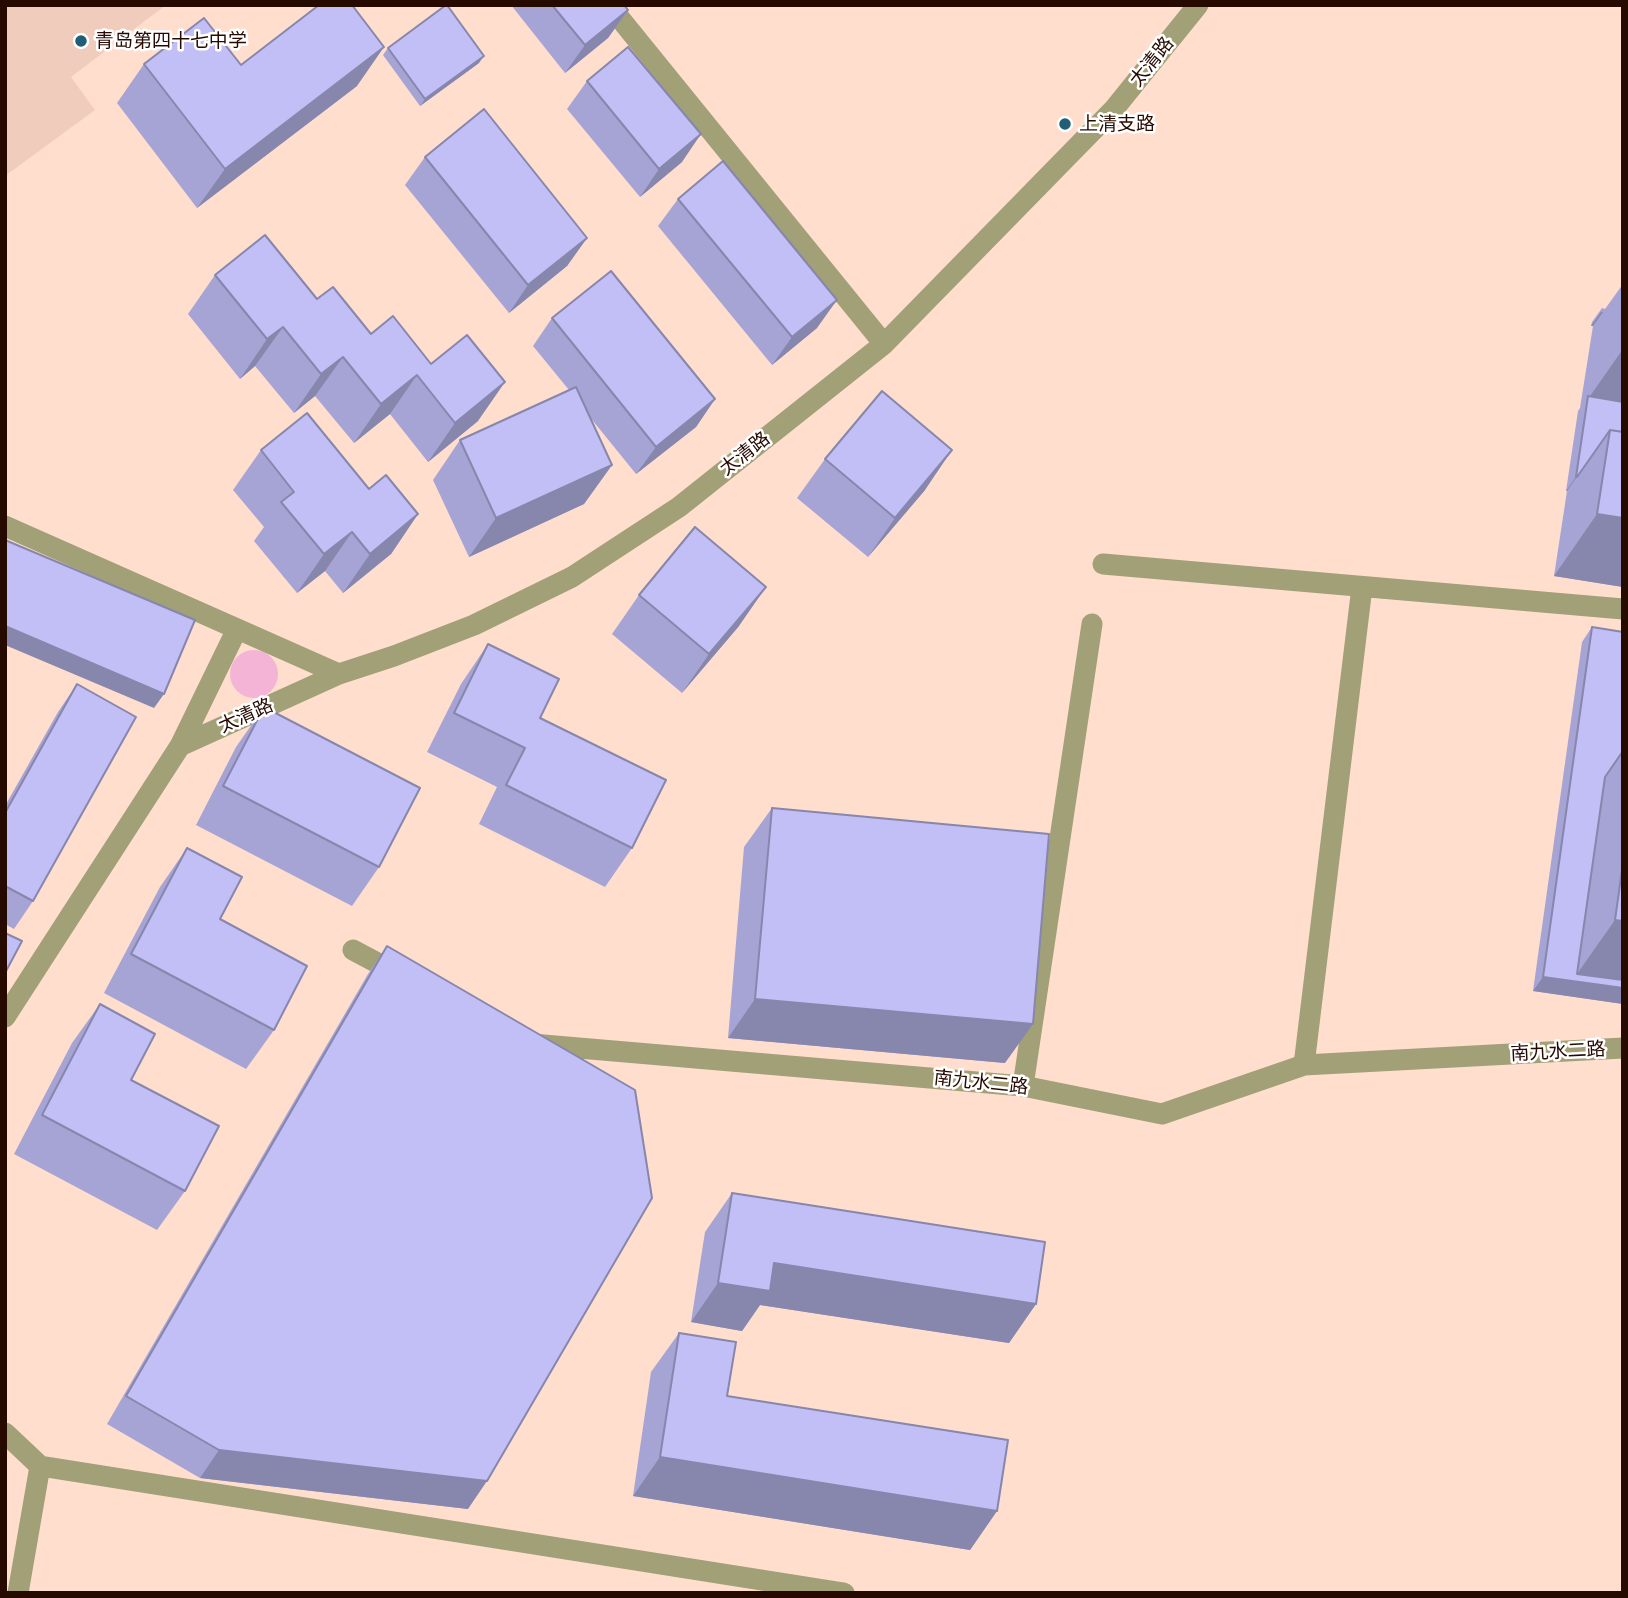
<!DOCTYPE html>
<html>
<head>
<meta charset="utf-8">
<style>
  body { margin:0 }
  #map { position:relative; width:1628px; height:1598px; overflow:hidden; background:#ffdece; font-family:"Work Sans",sans-serif }
  canvas { display:block }
  .frame { position:absolute; inset:0; border:7px solid #260a00; pointer-events:none }
</style>
</head>
<body>
<div id="map">
<canvas width="1628" height="1598"></canvas>
<div class="frame"></div>
</div>
<script>
const g = document.querySelector('canvas').getContext('2d');
g.lineJoin = 'round';
function fill(path, color) { g.fillStyle = color; g.fill(path, 'evenodd'); }
const shape = rows => new Path2D(rows.map(r => 'M' + r).join(''));
function stroke(path, color, width, dash) { g.strokeStyle = color; g.lineWidth = width; g.lineCap = dash ? 'butt' : 'round'; g.setLineDash(dash || []); g.stroke(path); }
function write(font, color, halo, rows, align = 'center') {
  g.font = font + ' "Work Sans","Noto Sans SC",sans-serif'; g.lineWidth = 5; g.setLineDash([]); g.textBaseline = 'middle'; g.strokeStyle = halo; g.fillStyle = color; for (const [text, x, y, turn = 0] of rows) {
    g.save(); g.translate(x, y); g.rotate((+turn || 0) * Math.PI / 180); g.textAlign = isNaN(turn) ? turn : align; if (halo) g.strokeText(text, 0, 0); g.fillText(text, 0, 0); g.restore();
  }
}
fill(shape([
  [5,5,166,5,71,77,95,110,5,176]
]), '#f0ccbc');
fill(shape([
  '230 674a24 24 0 1 1 48 0a24 24 0 1 1-48 0Z'
]), '#f4b4d5');
stroke(shape([
  [609,5,884,344],
  [5,526,339,674],
  [1103,564,1623,609],
  [180,746,237,629],
  [353,950,402,976],
  [5,1017,180,746,339,674,394,656,474,625,572,577,679,507,884,344,1114,109,1198,5],
  [532,1044,1023,1086,1162,1114,1304,1065,1623,1048],
  [1304,1065,1362,587],
  [1023,1086,1092,624],
  [5,1433,40,1466,844,1593],
  [18,1593,40,1466]
]), '#a1a077', 21);
fill(shape([
  [511,5,624,5,628,10,608,38,565,73],
  [388,48,479,63,420,106,383,55],
  [144,64,241,65,357,86,197,208,117,103],
  [587,81,682,162,640,197,567,109],
  [425,157,587,238,567,266,509,313,405,185],
  [678,199,817,328,772,365,658,226],
  [215,275,317,299,371,334,478,421,428,462,390,414,354,443,315,396,294,413,255,366,240,379,188,314],
  [1623,284,1623,587,1554,576,1567,491,1566,491,1578,411,1580,408,1593,326,1591,326,1592,322,1602,308,1605,309],
  [552,318,715,399,696,427,636,474,589,416,612,465,584,504,469,557,433,480,460,440,569,390,533,346],
  [261,450,369,489,418,514,391,554,343,593,325,571,297,593,254,541,264,527,233,490],
  [825,459,925,490,868,557,797,498],
  [639,595,739,626,682,693,612,634],
  [1592,627,1623,632,1623,1004,1533,991,1582,642],
  [488,644,632,848,605,887,479,824,497,787,427,752,461,684],
  [77,684,33,901,14,929,5,924,5,806,58,712],
  [264,707,379,867,352,906,196,825,236,747],
  [772,808,1005,1063,728,1038,744,847],
  [187,848,220,919,274,1030,246,1069,104,993,160,887],
  [387,946,468,1509,200,1478,107,1424,368,974],
  [100,1004,131,1080,185,1191,157,1230,14,1154,72,1043],
  [732,1193,1036,1304,1009,1343,760,1305,742,1331,691,1322,705,1232],
  [679,1333,727,1396,997,1511,970,1550,633,1496,651,1372]
]), '#a6a4d4');
fill(shape([
  [628,10,608,38,565,73,585,45],
  [384,47,357,86,197,208,225,169],
  [484,56,479,63,420,106,425,99],
  [701,134,682,162,640,197,659,169],
  [587,238,567,266,509,313,528,285],
  [837,300,817,328,772,365,792,337],
  [1601,312,1603,312,1593,326,1591,326],
  [283,327,255,366,240,379,267,339],
  [1623,349,1623,418,1588,399],
  [343,357,315,396,294,413,321,374],
  [417,375,390,414,354,443,381,404],
  [505,382,478,421,428,462,455,423],
  [715,399,696,427,636,474,656,447],
  [952,450,925,490,868,557,895,518],
  [612,465,584,504,469,557,496,518],
  [1576,477,1577,477,1567,491,1566,491],
  [418,514,391,554,343,593,370,554],
  [1597,514,1623,518,1623,587,1554,576],
  [352,532,325,571,297,593,324,554],
  [766,587,739,626,682,693,709,654],
  [5,626,164,694,154,708,5,645],
  [1615,920,1623,921,1623,1004,1533,991,1543,977,1572,981],
  [755,999,1033,1024,1005,1063,728,1038],
  [774,1263,1036,1304,1009,1343,760,1305,742,1331,691,1322,718,1283],
  [219,1450,487,1481,468,1509,200,1478],
  [660,1457,997,1511,970,1550,633,1496]
]), '#8786ac');
const building = shape([
  [319,5,352,5,384,47,225,169,144,64,204,18,241,65,319,5],
  [446,5,447,5,484,56,425,99,388,48,446,5],
  [552,5,624,5,628,10,585,45,552,5],
  [628,47,701,134,659,169,587,81,628,47],
  [484,109,587,238,528,285,425,157,484,109],
  [723,161,837,300,792,337,678,199,723,161],
  [265,235,317,299,333,287,371,334,393,316,431,364,467,335,505,382,455,423,417,375,381,404,343,357,321,374,283,327,267,339,215,275,265,235],
  [611,271,715,399,656,447,552,318,611,271],
  [576,387,612,465,496,518,460,440,576,387],
  [882,391,952,450,895,518,825,459,882,391],
  [1588,396,1623,402,1623,432,1610,430,1577,477,1576,477,1588,396],
  [307,413,369,489,386,475,418,514,370,554,352,532,324,554,281,502,294,492,261,450,307,413],
  [1610,430,1623,432,1623,518,1597,514,1610,430],
  [695,527,766,587,709,654,639,595,695,527],
  [5,540,195,620,164,694,5,626,5,540],
  [1592,627,1623,632,1623,751,1605,777,1577,974,1623,980,1623,988,1543,977,1592,627],
  [488,644,559,679,540,718,666,780,632,848,506,785,525,748,454,713,488,644],
  [77,684,136,717,33,901,5,886,5,813,77,684],
  [264,707,420,788,379,867,223,786,264,707],
  [772,808,1049,834,1033,1024,755,999,772,808],
  [187,848,242,877,220,919,307,966,274,1030,131,954,187,848],
  [1623,863,1623,921,1615,920,1623,863],
  [5,933,22,941,5,973,5,933],
  [387,946,635,1090,652,1198,487,1481,219,1450,126,1396,387,946],
  [100,1004,155,1034,131,1080,219,1126,185,1191,42,1115,100,1004],
  [732,1193,1045,1242,1036,1304,774,1263,770,1291,718,1283,732,1193],
  [679,1333,736,1342,727,1396,1008,1440,997,1511,660,1457,679,1333]
]);
fill(building, '#c1bff6');
stroke(building, '#8786ac', 2);
for (const [x, y, r, color] of [
  [81,41,7,"#205e75"],
  [1065,124,7,"#205e75"]
]) { const dot = new Path2D(); dot.arc(x, y, r, 0, 2 * Math.PI); g.fillStyle = color; g.fill(dot); stroke(dot, '#fff', 2.5); }
write('19px', '#260a00', '#fff', [
  ["青岛第四十七中学",95,41],
  ["上清支路",1079,124]
], 'left');
write('19px', '#260a00', '#fff', [
  ["太清路",1152,62,-51],
  ["太清路",745,454,-38],
  ["太清路",246,716,-24],
  ["南九水二路",1558,1052,-3],
  ["南九水二路",981,1083,6]
]);
</script>
</body>
</html>
